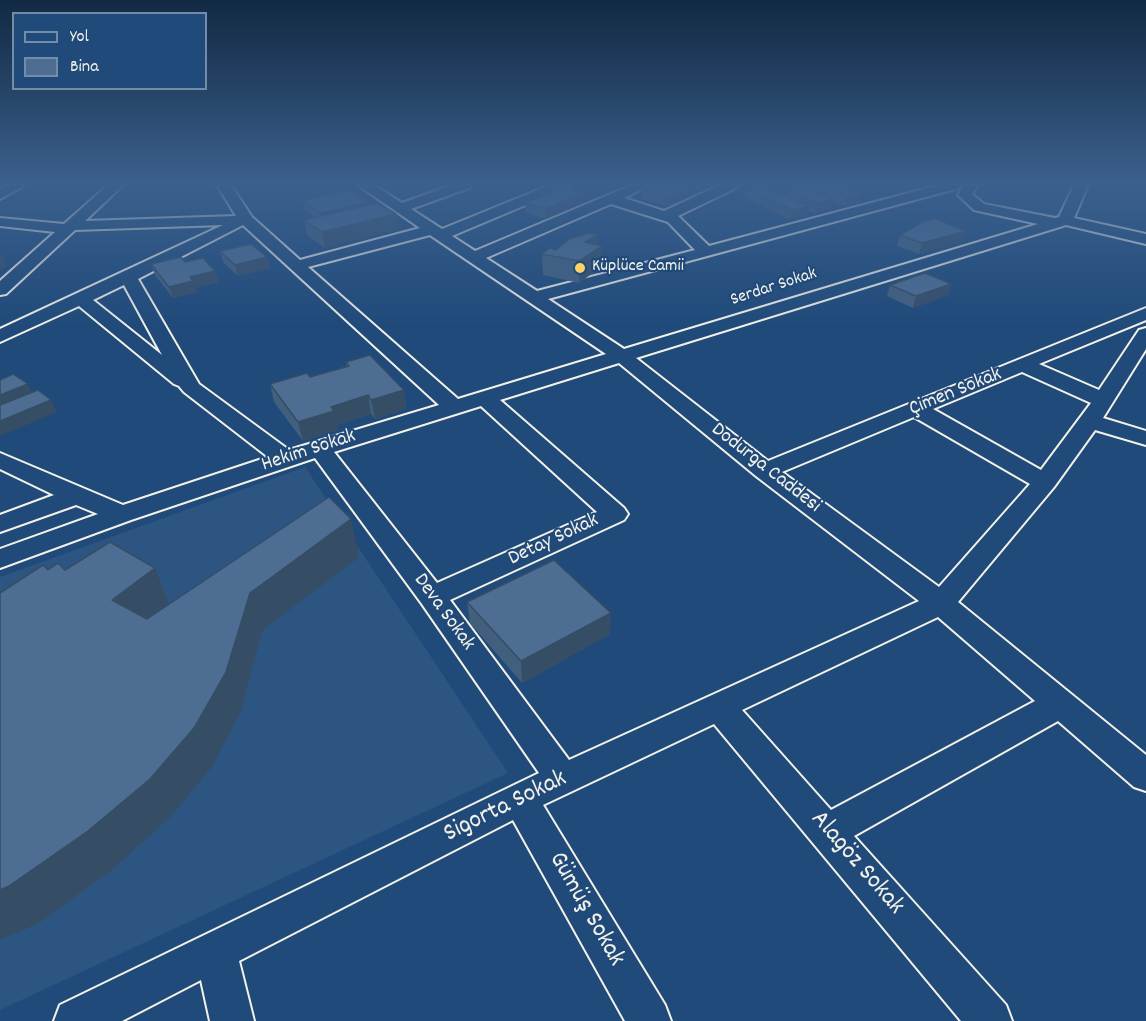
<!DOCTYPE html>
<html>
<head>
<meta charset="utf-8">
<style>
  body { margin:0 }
  #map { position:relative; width:1146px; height:1021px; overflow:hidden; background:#1f4a7a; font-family:Dekko,sans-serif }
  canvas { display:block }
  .legend { position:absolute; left:12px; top:12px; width:195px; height:78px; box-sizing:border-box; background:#1f4a7a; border:2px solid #748da6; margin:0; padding:8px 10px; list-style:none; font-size:18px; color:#f4f1e8 }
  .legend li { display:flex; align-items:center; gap:12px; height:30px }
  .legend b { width:30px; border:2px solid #748da6 }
</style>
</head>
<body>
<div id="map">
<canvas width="1146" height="1021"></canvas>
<ul class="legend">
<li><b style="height:8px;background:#1f4a7a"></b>Yol</li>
<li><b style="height:16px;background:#4d6e92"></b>Bina</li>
</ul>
</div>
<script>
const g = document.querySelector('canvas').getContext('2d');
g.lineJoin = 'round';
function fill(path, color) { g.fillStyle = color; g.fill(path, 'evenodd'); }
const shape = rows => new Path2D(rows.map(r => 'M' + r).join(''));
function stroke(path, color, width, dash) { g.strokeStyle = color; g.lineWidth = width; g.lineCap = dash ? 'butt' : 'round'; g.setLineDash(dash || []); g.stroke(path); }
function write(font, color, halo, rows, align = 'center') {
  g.font = font + ' Dekko,sans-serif'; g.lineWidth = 4.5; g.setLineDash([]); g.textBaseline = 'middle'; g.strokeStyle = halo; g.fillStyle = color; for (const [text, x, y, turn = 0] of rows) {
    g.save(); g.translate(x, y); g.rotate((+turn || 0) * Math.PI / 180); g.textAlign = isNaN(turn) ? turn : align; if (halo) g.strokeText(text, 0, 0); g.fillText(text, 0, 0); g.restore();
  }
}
fill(shape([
  [305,467,508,773,0,1010,0,577]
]), '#2d5581');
const minor = shape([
  [8,185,25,185,0,199,0,189,8,185],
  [108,185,123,185,85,221,236,216,217,185,231,185,252,217,300,260,420,228,358,185,374,185,402,203,452,185,471,185,469,188,411,209,442,229,550,185,568,185,566,188,452,236,475,251,632,185,650,185,624,198,664,211,720,185,738,185,736,188,678,216,709,246,939,185,961,185,959,188,548,299,624,349,1038,224,974,210,958,195,964,185,978,185,972,194,984,204,1055,218,1059,217,1074,185,1088,185,1074,218,1146,234,1146,244,1066,225,636,358,768,461,1146,308,1146,320,1039,364,1099,390,1139,330,1146,328,1146,349,1103,418,1146,431,1146,445,1095,430,1054,487,958,602,1146,755,1146,791,1134,787,1058,721,854,836,1006,1005,1012,1021,961,1021,714,724,543,805,665,1005,671,1021,625,1021,513,820,239,961,254,1021,210,1021,201,980,122,1021,54,1021,60,1005,539,773,422,604,315,458,131,520,0,568,0,549,98,514,76,505,0,532,0,515,54,495,0,469,0,453,123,505,268,457,184,392,179,386,174,384,79,306,0,342,0,329,223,225,75,230,6,294,0,295,0,281,55,232,0,226,0,218,64,224,108,185],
  [611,204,668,222,695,250,537,291,486,258,611,204],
  [243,225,439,405,289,450,199,384,138,279,243,225],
  [430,235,606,354,458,399,308,267,430,235],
  [124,285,162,355,93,300,124,285],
  [619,363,756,476,919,601,569,760,450,600,624,520,628,514,624,508,500,400,619,363],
  [1022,372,1091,403,1041,470,933,409,1022,372],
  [481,406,597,512,437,583,334,452,481,406],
  [914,417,1030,484,939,587,782,472,914,417],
  [938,617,1035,701,831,810,742,710,938,617]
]);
stroke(minor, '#f4f1e8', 4);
fill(minor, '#1f4a7a');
fill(shape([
  [794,185,841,185,861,193,859,203,845,207,832,201,830,209,814,213,808,211,807,216,790,220,744,197,746,188,787,196,788,191,801,188],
  [641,189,700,191,668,206,641,199],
  [303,200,369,202,369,205,398,229,325,248,307,235,304,220,315,218,305,210],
  [525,203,583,203,546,219,526,213],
  [966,231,963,241,919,254,897,246,900,235],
  [598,235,598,245,602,266,579,283,543,275,542,254,556,250],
  [220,251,270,268,238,276,223,262],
  [185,262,215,271,218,282,195,288,197,292,173,298,155,275,151,264],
  [951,284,948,295,913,308,887,296,890,285],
  [346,362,404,390,406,409,375,419,371,414,337,425,338,430,303,441,274,402,270,384,310,377,346,366],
  [467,602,610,634,522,683,470,623]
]), '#425f7e');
fill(shape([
  [693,185,701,185,700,191,668,206,668,197],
  [584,193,583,203,546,219,546,209],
  [861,193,859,203,845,207,847,197],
  [832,199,830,209,814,213,816,203],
  [369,202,370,212,322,223,320,213],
  [809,206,807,216,790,220,792,210],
  [396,214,398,229,325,248,322,232],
  [966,231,963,241,919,254,922,243],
  [598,235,598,249,602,246,602,266,579,283,579,261,585,242],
  [0,252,6,266,0,271],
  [267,257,270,268,238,276,235,265],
  [215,271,218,282,195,288,197,292,173,298,169,287,190,277],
  [951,284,948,295,913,308,916,296],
  [28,384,34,396,0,411,0,395],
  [404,390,406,409,375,419,371,400],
  [368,395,371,414,337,425,338,430,303,441,298,422,331,407],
  [51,400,57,412,0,436,0,421],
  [351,519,359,557,262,631,241,711,212,767,170,817,113,869,39,923,0,940,0,890,250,593],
  [155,568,170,607,130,639,112,600],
  [611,613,610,634,522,683,521,661]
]), '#364d66');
const building = shape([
  [651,185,693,185,668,197,641,189,651,185],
  [760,185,764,185,809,206,792,210,746,188,760,185],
  [818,185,841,185,861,193,847,197,818,185],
  [563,187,584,193,546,209,525,203,563,187],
  [804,187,832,199,816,203,788,191,804,187],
  [350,190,369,202,320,213,303,200,350,190],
  [377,203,396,214,322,232,304,220,377,203],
  [936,219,966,231,922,243,900,235,924,221,936,219],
  [590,233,598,235,585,242,602,246,579,261,542,254,550,248,556,250,569,239,590,233],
  [251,244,267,257,235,265,220,251,251,244],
  [181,257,185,262,203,258,215,271,190,277,193,281,169,287,151,264,181,257],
  [925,273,951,284,916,296,890,285,925,273],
  [370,355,404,390,371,400,368,395,331,407,334,411,298,422,270,384,307,373,310,377,349,366,346,362,370,355],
  [13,374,28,384,0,395,0,380,13,374],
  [38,390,51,400,0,421,0,405,38,390],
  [329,497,351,519,250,593,226,672,194,728,150,779,88,831,9,886,0,890,0,593,43,565,48,570,58,563,65,570,110,542,155,568,112,600,147,619,329,497],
  [554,560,611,613,521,661,467,602,554,560]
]);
fill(building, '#4d6e92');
stroke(building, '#364d66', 1.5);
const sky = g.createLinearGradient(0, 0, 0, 328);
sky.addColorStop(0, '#112943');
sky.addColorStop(0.56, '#3c608d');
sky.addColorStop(1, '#3c608d00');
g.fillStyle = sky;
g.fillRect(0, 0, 1146, 328);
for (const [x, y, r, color] of [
  [580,268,6,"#ffd166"]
]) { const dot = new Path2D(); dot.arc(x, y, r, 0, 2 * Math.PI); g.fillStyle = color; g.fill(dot); stroke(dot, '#1f4a7a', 2); }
write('18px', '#f4f1e8', '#1f4a7a', [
  ["Küplüce Camii",592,268]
], 'left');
write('18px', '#f4f1e8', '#1f4a7a', [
  ["Serdar Sokak",774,288,-18]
]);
write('21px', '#f4f1e8', '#1f4a7a', [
  ["Çimen Sokak",956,393,-22],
  ["Hekim Sokak",309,452,-18],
  ["Dodurga Caddesi",765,469,38],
  ["Detay Sokak",554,541,-25],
  ["Deva Sokak",443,613,54]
]);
write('26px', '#f4f1e8', '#1f4a7a', [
  ["Sigorta Sokak",506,808,-26],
  ["Alagöz Sokak",856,864,49],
  ["Gümüş Sokak",585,910,60]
]);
</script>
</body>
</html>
